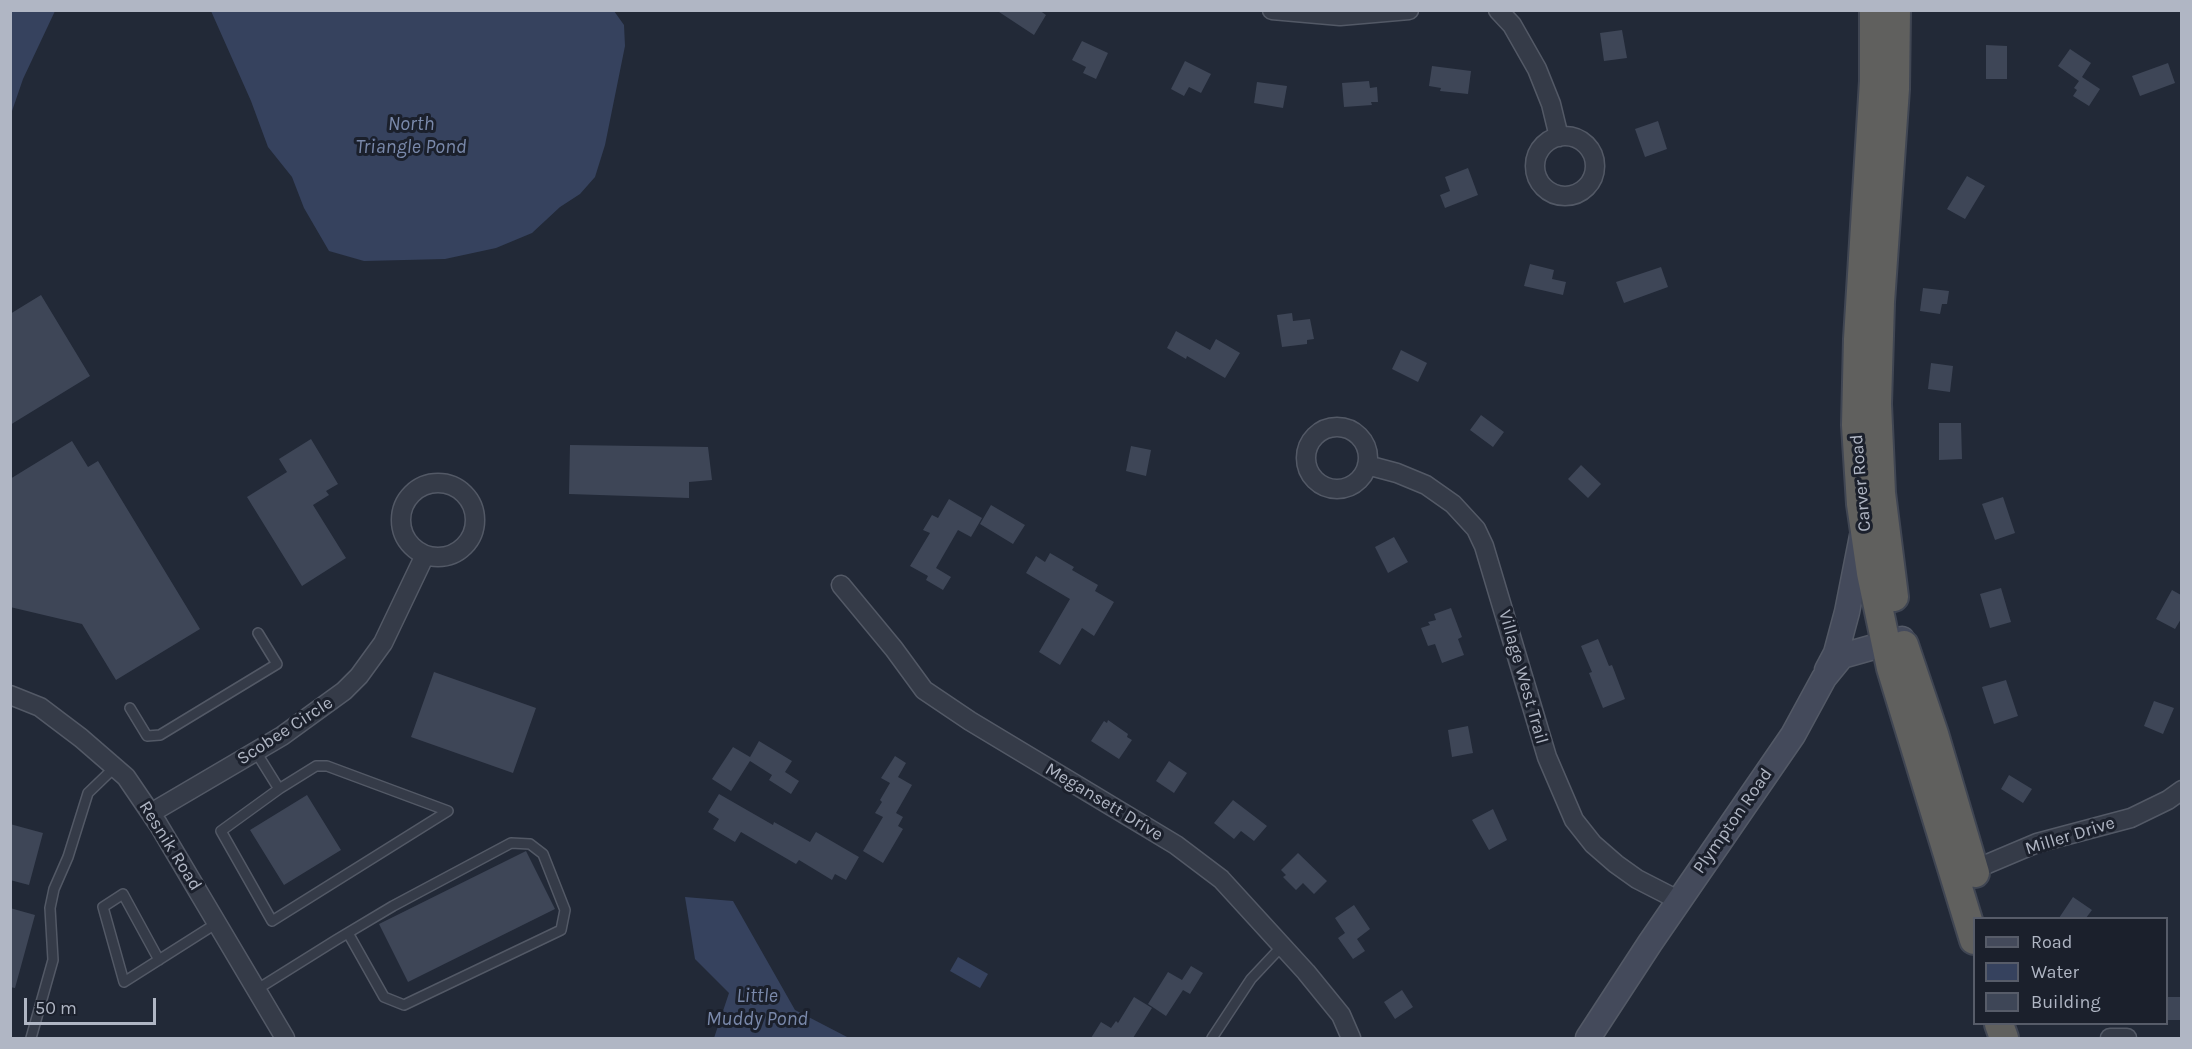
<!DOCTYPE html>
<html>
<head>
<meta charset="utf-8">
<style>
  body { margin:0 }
  #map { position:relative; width:2192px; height:1049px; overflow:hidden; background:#222937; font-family:Karla,sans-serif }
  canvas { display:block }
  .frame { position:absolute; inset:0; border:12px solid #b0b6c4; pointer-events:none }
  .legend { position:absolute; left:1973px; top:917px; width:195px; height:108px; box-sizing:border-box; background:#1b202c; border:2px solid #575c69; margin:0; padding:8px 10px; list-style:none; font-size:18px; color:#b0b6c4 }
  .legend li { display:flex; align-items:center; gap:12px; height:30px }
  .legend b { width:30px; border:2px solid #575c69 }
  .scale { position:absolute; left:24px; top:998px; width:132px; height:27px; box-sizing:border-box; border:3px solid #b0b6c4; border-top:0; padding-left:8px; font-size:18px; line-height:21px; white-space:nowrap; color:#b0b6c4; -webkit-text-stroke:4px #1b202c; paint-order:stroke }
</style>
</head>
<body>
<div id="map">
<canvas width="2192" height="1049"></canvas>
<div class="frame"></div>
<ul class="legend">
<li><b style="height:8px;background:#444a5b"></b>Road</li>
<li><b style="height:16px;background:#36425e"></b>Water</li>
<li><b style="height:16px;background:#3e4657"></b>Building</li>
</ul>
<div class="scale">50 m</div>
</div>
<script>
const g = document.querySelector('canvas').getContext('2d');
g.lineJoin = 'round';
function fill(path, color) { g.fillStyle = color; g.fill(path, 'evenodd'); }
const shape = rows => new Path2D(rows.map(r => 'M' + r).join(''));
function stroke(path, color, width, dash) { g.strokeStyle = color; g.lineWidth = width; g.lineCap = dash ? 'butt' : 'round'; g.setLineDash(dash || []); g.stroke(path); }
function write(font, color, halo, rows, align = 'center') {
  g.font = font + ' Karla,sans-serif'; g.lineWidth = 6; g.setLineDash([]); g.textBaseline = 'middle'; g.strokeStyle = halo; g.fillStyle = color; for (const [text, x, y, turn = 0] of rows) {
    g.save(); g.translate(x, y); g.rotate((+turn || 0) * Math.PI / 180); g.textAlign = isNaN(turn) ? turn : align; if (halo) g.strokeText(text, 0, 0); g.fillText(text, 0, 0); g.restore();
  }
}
fill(shape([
  [11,10,55,11,23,79,11,114],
  [211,11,614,11,624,25,625,46,605,145,595,177,580,194,560,207,532,233,496,248,445,259,364,261,329,251,304,208,292,177,268,147,251,101],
  [685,897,733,901,795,1010,849,1038,714,1038,729,993,695,959],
  [958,957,988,974,980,988,950,971]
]), '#36425e');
fill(shape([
  [996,10,1039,10,1046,15,1034,35],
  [1622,30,1627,58,1604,61,1600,33],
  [1082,41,1108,53,1096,79,1083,73,1086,67,1072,60],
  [1986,45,2007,46,2007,79,1986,79],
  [2070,49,2091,63,2082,77,2100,89,2089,106,2073,96,2077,90,2074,88,2079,81,2058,66],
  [1185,61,1211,74,1201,93,1189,87,1184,96,1171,89],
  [2168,63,2175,83,2140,96,2132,76],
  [1432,66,1471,71,1468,94,1440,91,1441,88,1429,86],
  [1369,81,1370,88,1377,87,1378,102,1371,102,1372,105,1344,107,1342,83],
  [1257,82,1287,86,1283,108,1254,103],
  [1658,121,1667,149,1645,157,1635,129],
  [1468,168,1478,195,1445,208,1440,195,1450,191,1445,177],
  [1967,176,1985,186,1965,219,1947,209],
  [1530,264,1554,270,1552,279,1566,282,1563,295,1524,286],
  [1661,267,1668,287,1624,303,1616,282],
  [1923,288,1949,291,1947,304,1942,304,1940,314,1920,311],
  [41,295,90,376,10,425,10,314],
  [1292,313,1293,321,1310,319,1314,339,1307,340,1307,344,1282,347,1277,315],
  [1176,331,1210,350,1216,339,1240,353,1225,378,1187,356,1186,359,1167,348],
  [1401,350,1427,363,1418,382,1392,369],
  [1931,363,1953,366,1950,392,1928,389],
  [1481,415,1504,432,1493,447,1470,430],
  [1939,423,1961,423,1962,459,1939,460],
  [311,439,338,484,326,491,329,495,313,505,346,558,302,586,247,497,287,472,279,459],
  [72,441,88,467,98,461,200,629,116,680,82,624,10,607,10,479],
  [570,445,708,447,712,480,689,482,689,498,569,494],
  [1131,446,1151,450,1146,476,1126,471],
  [1581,465,1601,484,1588,498,1568,479],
  [2003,497,2015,533,1995,540,1982,504],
  [949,499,982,518,971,537,958,530,936,568,951,577,943,590,926,580,928,576,910,566,930,533,923,530,932,515,938,518],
  [991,505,1025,525,1013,544,980,524],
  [1394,537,1408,562,1388,573,1375,547],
  [1050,553,1074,567,1072,570,1098,585,1095,591,1114,602,1094,636,1082,628,1060,665,1039,652,1070,599,1026,573,1036,556,1045,562],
  [2001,588,2011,622,1990,628,1980,594],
  [2172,590,2181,595,2181,619,2175,629,2156,619],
  [1451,608,1462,637,1458,639,1464,655,1442,663,1435,644,1428,646,1421,628,1430,625,1428,622,1436,620,1434,614],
  [1598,639,1609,666,1612,665,1625,699,1603,708,1589,673,1592,672,1581,646],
  [434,672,536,708,513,773,411,737],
  [2006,680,2018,716,1994,724,1982,687],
  [2154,701,2174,708,2163,734,2144,726],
  [1108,720,1128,734,1127,737,1132,740,1119,759,1091,741,1104,721,1107,723],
  [1468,726,1473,753,1452,757,1448,730],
  [759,741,792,761,785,772,799,781,791,794,769,780,772,775,750,761,731,791,712,779,733,747,750,757],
  [895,756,906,763,898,777,912,785,896,813,903,817,898,826,903,829,883,863,863,851,883,817,875,813,882,802,880,800,890,783,881,778],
  [1169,761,1187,773,1174,793,1156,781],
  [2009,775,2032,789,2023,803,2001,789],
  [719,794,773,825,774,822,810,842,816,832,859,857,846,880,835,874,832,880,799,860,796,864,741,832,735,842,713,829,719,819,708,812],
  [307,795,341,850,284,885,250,830],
  [1233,800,1267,826,1254,841,1241,831,1234,839,1214,823],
  [1493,809,1507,840,1489,850,1472,820],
  [10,824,43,833,29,885,10,880],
  [526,851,555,909,408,982,379,924],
  [1298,853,1327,881,1314,894,1303,883,1296,890,1283,877,1286,875,1281,870],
  [2073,897,2092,910,2086,918,2059,918],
  [1354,905,1370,929,1357,939,1365,951,1353,959,1338,938,1345,933,1335,918],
  [10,908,35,915,15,988,10,987],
  [1191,966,1203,973,1190,994,1183,990,1166,1016,1148,1004,1168,972,1182,980],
  [1402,990,1413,1007,1395,1019,1384,1002],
  [1134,997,1152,1008,1133,1038,1091,1038,1101,1022,1111,1028,1116,1021,1118,1023],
  [2166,997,2181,997,2181,1020,2166,1020]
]), '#3e4657');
const service = shape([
  [130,708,147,736,160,735,277,664,258,633],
  [256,752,279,789,221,831,272,921,448,811,327,766,316,766,279,789],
  [159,960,123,894,103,907,124,982,217,923],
  [256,990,336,940,393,906,511,843,530,844,543,854,565,910,561,930,404,1005,384,997,348,933],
  [31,1038,53,960,50,908,54,889,68,857,88,793,115,767],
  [1212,1038,1251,979,1282,946]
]);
const minor = shape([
  [1272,10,1340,16,1409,10],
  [1498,10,1512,25,1537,69,1551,104,1559,137],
  '1535 166a30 30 0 1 1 60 0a30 30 0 1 1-60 0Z',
  '1306 458a31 31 0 1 1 62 0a31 31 0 1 1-62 0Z',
  [1367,465,1397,473,1426,485,1453,504,1476,529,1484,546,1547,757,1574,820,1593,844,1616,864,1637,879,1678,900],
  '401 520a37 37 0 1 1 74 0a37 37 0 1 1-74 0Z',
  [841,585,894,649,924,690,970,721,1176,845,1221,879,1306,972,1341,1015,1351,1038],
  [10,695,40,707,81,738,126,777,158,824,285,1038],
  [151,813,282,736,344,691,359,676,383,643,425,555],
  [1966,873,2037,843,2131,818,2168,800,2182,790],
  [2110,1038,2127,1038]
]);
const secondary = shape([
  [1827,670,1836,653,1847,612,1862,536],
  [1588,1038,1650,943,1793,735,1824,678,1842,656,1902,639]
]);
const trunk = shape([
  [1874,10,1874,81,1858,339,1856,425,1861,504,1871,573,1891,668,1974,940],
  [1894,597,1881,493,1877,404,1880,302,1895,89,1896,10],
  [1904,645,1934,734,1975,873],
  [1999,1024,2004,1038]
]);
stroke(service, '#535966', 12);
stroke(minor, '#535966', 21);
stroke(secondary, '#535966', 27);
stroke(trunk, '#404653', 32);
stroke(service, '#353b48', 9);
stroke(minor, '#353b48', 18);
stroke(secondary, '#444a5b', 24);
stroke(trunk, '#60605e', 28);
write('18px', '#b0b6c4', '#1b202c', [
  ["Carver Road",1861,483,-95],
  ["Village West Trail",1523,677,74],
  ["Scobee Circle",285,731,-33],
  ["Megansett Drive",1104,802,31],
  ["Plympton Road",1733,821,-55],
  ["Miller Drive",2070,836,-17],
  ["Resnik Road",170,846,58]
]);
write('italic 20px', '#7a89ab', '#1b202c', [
  ["North",411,124],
  ["Triangle Pond",411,147],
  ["Little",757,996],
  ["Muddy Pond",757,1019]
]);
</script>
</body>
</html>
